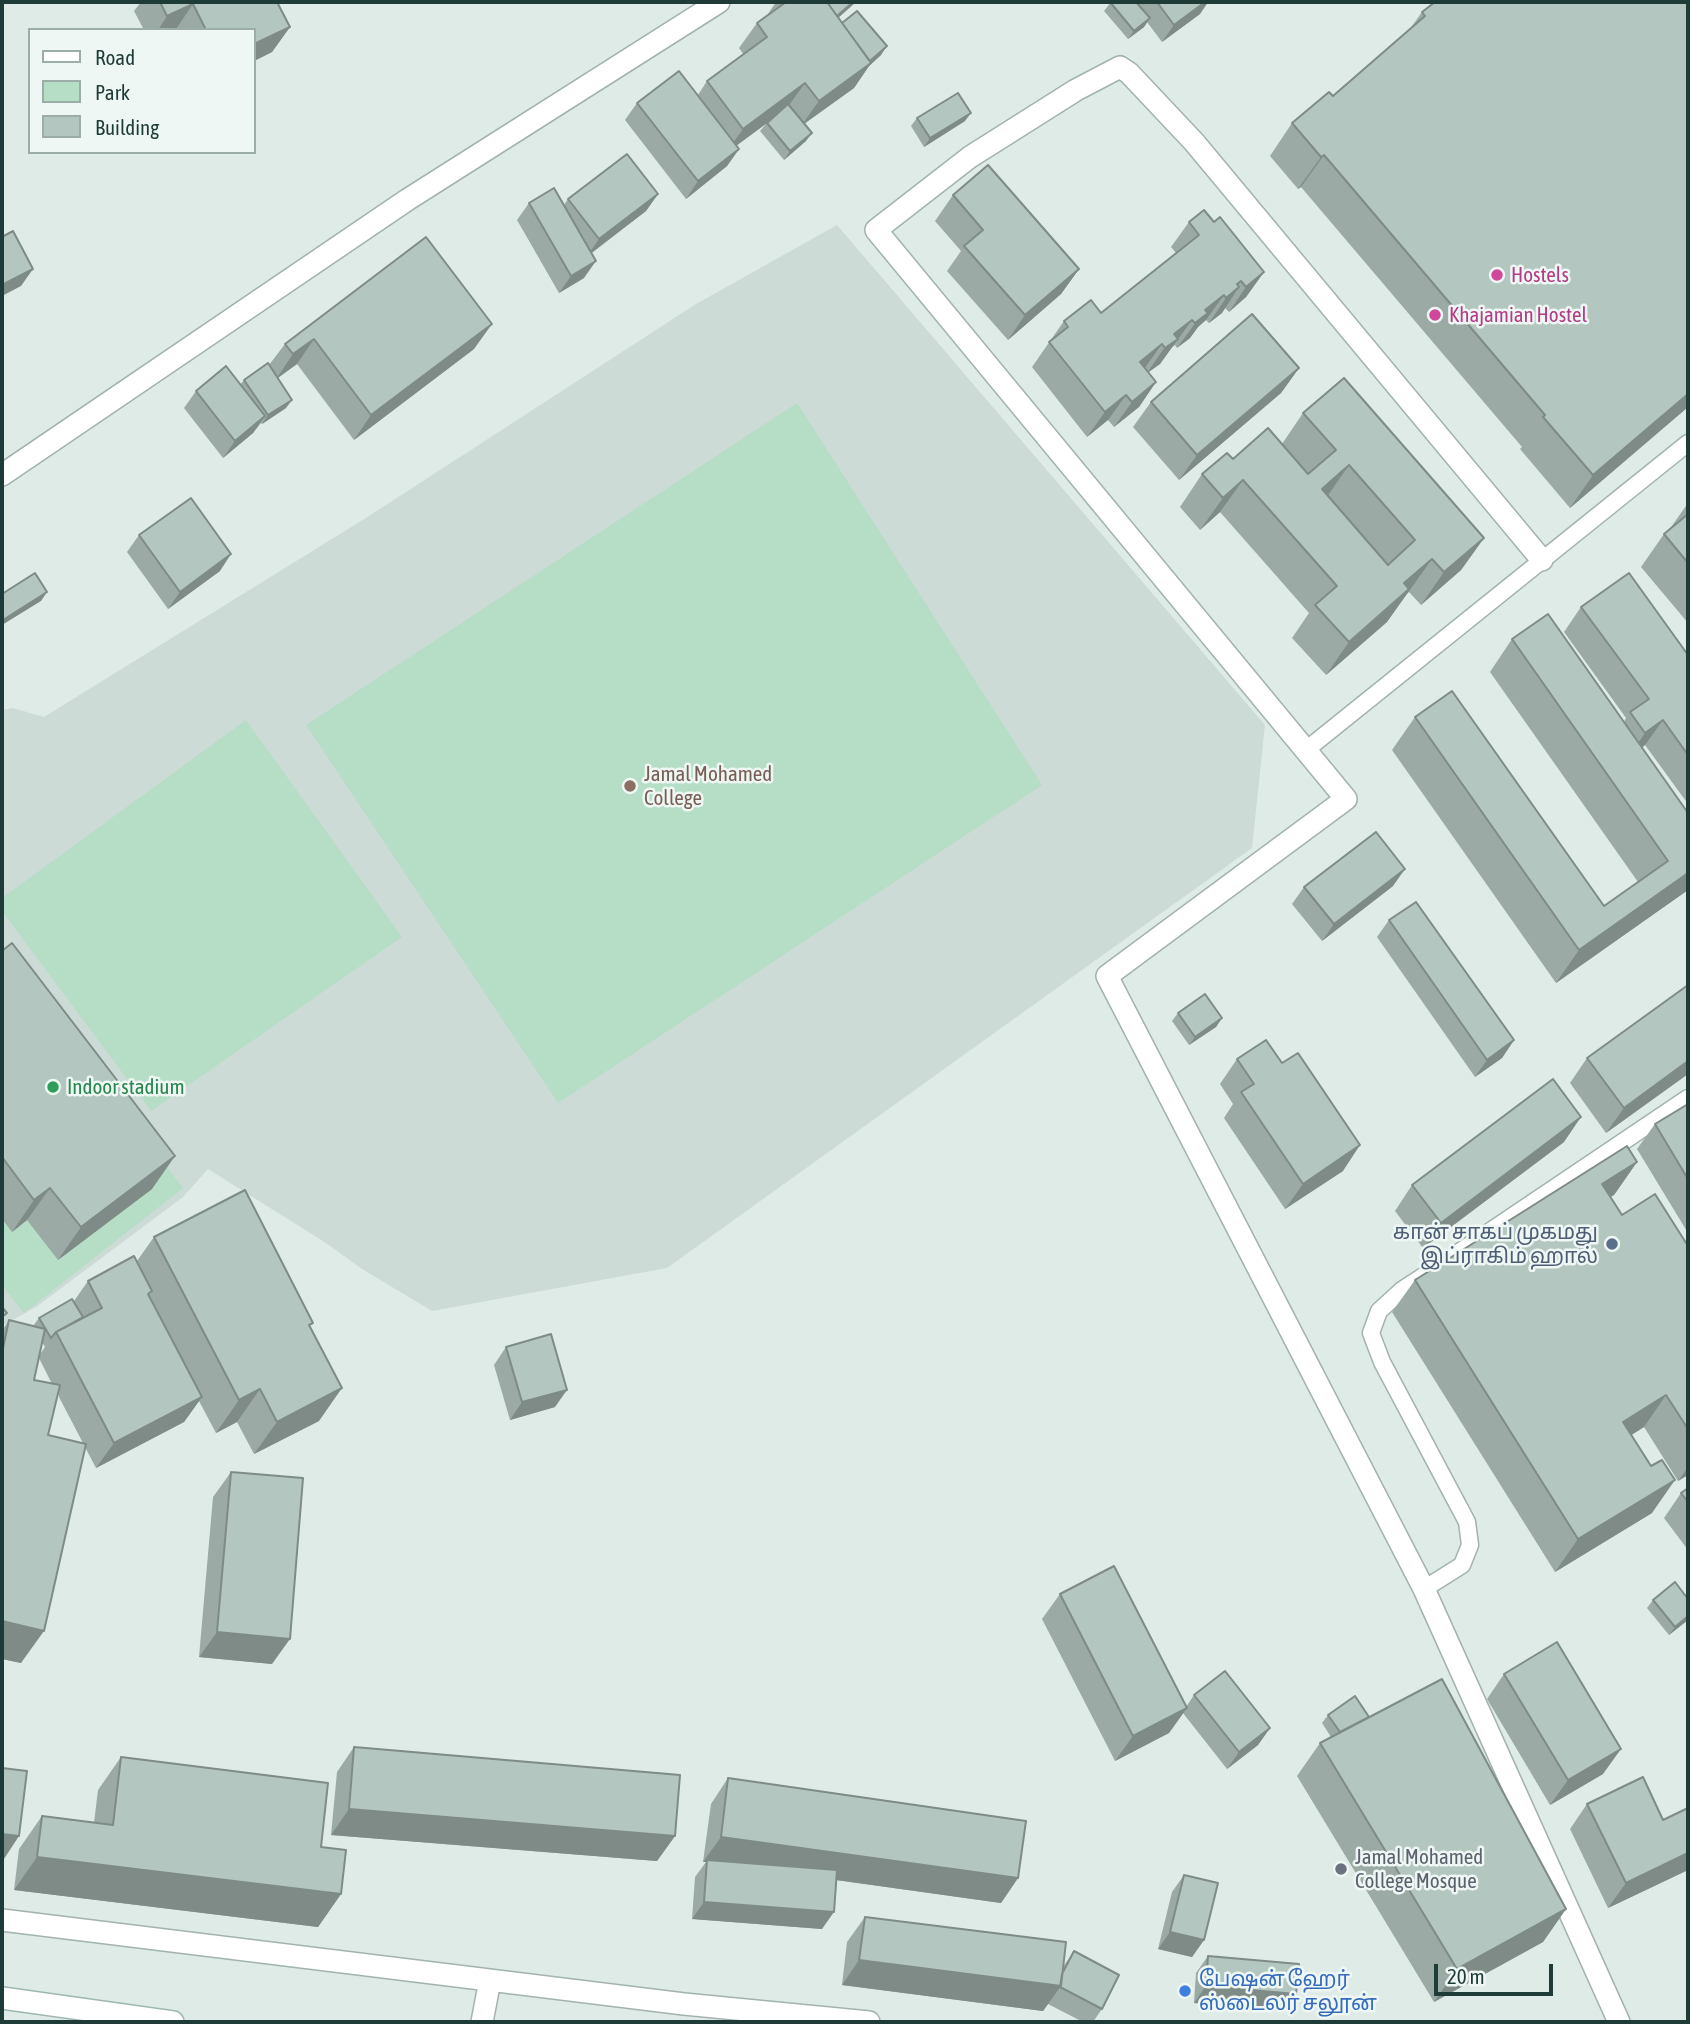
<!DOCTYPE html>
<html>
<head>
<meta charset="utf-8">
<style>
  body { margin:0 }
  #map { position:relative; width:1690px; height:2024px; overflow:hidden; background:#dfebe7; font-family:"Asap Condensed",sans-serif }
  canvas { display:block }
  .frame { position:absolute; inset:0; border:4px solid #1f3b37; pointer-events:none }
  .legend { position:absolute; left:28px; top:28px; width:228px; height:126px; box-sizing:border-box; background:#eff7f4; border:2px solid #9caca8; margin:0; padding:9px 12px; list-style:none; font-size:21px; color:#1f3b37 }
  .legend li { display:flex; align-items:center; gap:14px; height:35px }
  .legend b { width:35px; border:2px solid #9caca8 }
  .scale { position:absolute; left:1434px; top:1964px; width:119px; height:32px; box-sizing:border-box; border:4px solid #1f3b37; border-top:0; padding-left:9px; font-size:21px; line-height:24px; white-space:nowrap; color:#1f3b37; -webkit-text-stroke:5px #eff7f4; paint-order:stroke }
</style>
</head>
<body>
<div id="map">
<canvas width="1690" height="2024"></canvas>
<div class="frame"></div>
<ul class="legend">
<li><b style="height:9px;background:#fff"></b>Road</li>
<li><b style="height:19px;background:#b6ddc6"></b>Park</li>
<li><b style="height:19px;background:#b4c6c0"></b>Building</li>
</ul>
<div class="scale">20 m</div>
</div>
<script>
const g = document.querySelector('canvas').getContext('2d');
g.lineJoin = 'round';
function fill(path, color) { g.fillStyle = color; g.fill(path, 'evenodd'); }
const shape = rows => new Path2D(rows.map(r => 'M' + r).join(''));
function stroke(path, color, width, dash) { g.strokeStyle = color; g.lineWidth = width; g.lineCap = dash ? 'butt' : 'round'; g.setLineDash(dash || []); g.stroke(path); }
function write(font, color, halo, rows, align = 'center') {
  g.font = font + ' "Asap Condensed","Noto Sans Tamil",sans-serif'; g.lineWidth = 5; g.setLineDash([]); g.textBaseline = 'middle'; g.strokeStyle = halo; g.fillStyle = color; for (const [text, x, y, turn = 0] of rows) {
    g.save(); g.translate(x, y); g.rotate((+turn || 0) * Math.PI / 180); g.textAlign = isNaN(turn) ? turn : align; if (halo) g.strokeText(text, 0, 0); g.fillText(text, 0, 0); g.restore();
  }
}
fill(shape([
  [837,225,1265,725,1252,848,667,1268,432,1311,362,1269,326,1243,208,1169,183,1197,36,1307,2,1326,2,710,13,708,44,717,369,516,696,304]
]), '#cddbd6');
fill(shape([
  [797,403,1042,785,558,1103,306,725],
  [246,720,402,937,151,1111,2,911,2,898],
  [18,973,183,1188,24,1313,2,1285,2,986]
]), '#b6ddc6');
const lane = shape([
  [1306,750,1688,443],
  [1452,1257,1688,1098],
  [1424,1589,1462,1565,1470,1545,1467,1522,1382,1362,1371,1333,1379,1311,1402,1290,1428,1273]
]);
const street = shape([
  [2,475,407,200,719,2],
  [1542,560,1194,142,1129,73,1120,67,1076,90,970,157,876,230,1346,799,1107,976,1424,1589,1619,2022],
  [2,1920,684,2004,869,2022],
  [482,2022,490,1980]
]);
const secondary = shape([
  [2,1998,173,2022]
]);
stroke(lane, '#a2b3af', 19);
stroke(street, '#a2b3af', 24);
stroke(secondary, '#9db7b1', 24);
stroke(lane, '#fff', 16);
stroke(street, '#fff', 21);
stroke(secondary, '#fff', 21);
fill(shape([
  [141,2,277,2,290,27,272,52,254,61,254,30,176,30,176,29,173,30,144,30,134,11],
  [776,2,856,2,838,18,842,23,881,55,869,66,854,88,804,124,806,141,784,160,760,131,766,124,736,146,739,149,727,166,686,199,625,120,637,103,698,95,707,81,744,55,739,48,757,23,766,17],
  [1111,2,1208,2,1200,14,1162,42,1147,22,1144,27,1128,39,1104,11],
  [1688,2,1688,407,1570,508,1520,449,1522,447,1301,187,1298,189,1270,156,1292,123,1333,96,1410,29,1422,12],
  [917,118,965,121,924,147,911,126],
  [658,194,646,211,592,253,584,278,559,293,517,220,529,203,564,205,568,199],
  [953,195,1079,269,1061,294,1008,340,947,271,961,251,935,221],
  [1189,222,1214,222,1264,272,1246,297,1229,312,1225,308,1222,313,1209,323,1206,320,1198,327,1190,338,1177,348,1175,345,1171,348,1160,364,1149,372,1156,382,1139,407,1114,427,1108,420,1087,437,1032,367,1064,321,1101,313,1176,253,1171,247],
  [426,237,474,349,354,440,297,364,278,378,286,408,262,424,261,423,253,433,223,458,184,408,196,391,240,385,244,380,269,365,285,344],
  [1299,368,1281,393,1179,480,1133,427,1151,402],
  [1303,413,1484,538,1461,570,1421,605,1409,592,1405,595,1387,622,1326,675,1292,638,1309,613,1220,512,1200,530,1180,507,1202,474,1233,459,1282,444],
  [1688,503,1688,623,1641,567,1664,534,1669,530],
  [139,535,220,571,168,609,127,552],
  [1581,607,1688,655,1688,804,1645,745,1642,748,1688,890,1556,983,1392,750,1415,717,1604,906,1638,882,1490,672,1512,639,1624,722,1626,718,1564,632],
  [1393,886,1322,941,1292,904,1304,887],
  [1389,920,1514,1040,1502,1058,1475,1077,1377,937],
  [2,951,152,1189,58,1260,27,1220,12,1232,2,1219],
  [1178,1013,1222,1018,1216,1027,1189,1045,1172,1021],
  [1587,1058,1688,1074,1606,1133,1570,1083],
  [1237,1059,1343,1171,1285,1209,1224,1118,1233,1104,1220,1084],
  [1688,1104,1688,1233,1637,1149,1655,1124],
  [1564,1142,1423,1248,1395,1211,1412,1185],
  [1637,1162,1614,1195,1610,1197,1622,1215,1688,1246,1688,1475,1678,1481,1644,1427,1631,1435,1652,1513,1555,1572,1392,1312,1415,1280],
  [154,1237,310,1327,319,1421,254,1454,237,1422,216,1433,199,1401,184,1422,96,1468,85,1447,21,1663,2,1659,2,1331,9,1320,33,1326,39,1318,74,1301,88,1281,137,1261],
  [42,1342,45,1347,39,1356],
  [39,1358,52,1384,34,1380],
  [58,1394,60,1399,83,1443,48,1435],
  [506,1347,555,1407,510,1420,494,1365],
  [231,1472,272,1664,199,1657,213,1497],
  [1688,1488,1688,1550,1664,1518,1681,1493],
  [1060,1594,1186,1707,1194,1695,1270,1728,1258,1745,1227,1769,1183,1713,1169,1733,1115,1761,1042,1619],
  [1653,1600,1688,1620,1669,1635,1647,1608],
  [1504,1674,1603,1774,1550,1805,1487,1699],
  [1328,1715,1369,1717,1566,1909,1543,1942,1434,2002,1297,1776,1320,1743,1331,1737,1322,1723],
  [354,1747,675,1836,657,1861,331,1835,337,1772],
  [121,1757,321,1847,341,1894,318,1927,14,1890,19,1849,42,1816,94,1823,98,1790],
  [728,1778,1018,1878,1001,1903,836,1880,822,1929,692,1919,695,1877,706,1862,703,1862,711,1804],
  [1587,1804,1663,1820,1688,1808,1688,1870,1608,1908,1570,1829],
  [1184,1875,1204,1940,1192,1957,1158,1949,1172,1892],
  [865,1917,1063,1967,1074,1951,1102,2009,1093,2022,1083,2022,1048,2004,1043,2011,842,1985,847,1942],
  [1208,1956,1296,1994,1284,2011,1194,2003,1196,1973]
]), '#9baaa5');
fill(shape([
  [853,2,856,2,830,25,836,16],
  [1205,2,1208,2,1200,14,1162,42,1174,25],
  [193,4,176,29,173,30,158,30,167,16],
  [1150,18,1144,27,1128,39,1134,31],
  [290,27,272,52,254,61,254,44],
  [887,46,881,55,869,66,854,88,801,126,819,101,865,66],
  [805,83,787,108,725,154,743,129],
  [971,113,965,121,924,147,930,138],
  [812,133,806,141,784,160,790,151],
  [739,149,727,166,686,199,698,181],
  [1324,155,1301,187,1298,189,1321,157],
  [658,194,646,211,587,256,599,239],
  [596,261,584,278,559,293,571,276],
  [33,269,21,286,2,296,2,285],
  [1079,269,1061,294,1008,340,1025,315],
  [1264,272,1246,297,1229,312,1246,287],
  [1241,281,1233,292,1239,287,1222,313,1209,323,1226,298,1237,284],
  [1224,295,1206,320,1198,327,1190,338,1177,348,1205,310],
  [1192,320,1160,364,1147,373,1174,334],
  [492,324,474,349,354,440,371,415],
  [314,339,297,364,276,379,293,354],
  [1162,344,1144,369,1140,362],
  [1299,368,1281,393,1179,480,1197,455],
  [1156,382,1139,407,1114,427,1132,402],
  [1688,394,1688,407,1570,508,1593,475],
  [1126,395,1108,420,1087,437,1105,412],
  [292,400,286,408,262,424,268,415],
  [265,416,253,433,223,458,235,441],
  [1349,465,1326,498,1322,489],
  [1243,480,1220,512,1200,530,1223,498],
  [1484,538,1461,570,1421,605,1444,572],
  [231,554,220,571,168,609,180,592],
  [1432,559,1387,622,1326,675,1349,642,1404,583],
  [47,592,41,601,2,625,2,622,3,620],
  [1663,720,1645,745,1628,758,1645,733],
  [1405,869,1393,886,1322,941,1334,924],
  [1688,873,1688,890,1556,983,1579,950],
  [1222,1018,1216,1027,1189,1045,1195,1037],
  [1514,1040,1502,1058,1475,1077,1487,1060],
  [1688,1061,1688,1074,1606,1133,1624,1108],
  [1581,1117,1564,1142,1423,1248,1441,1223],
  [1360,1145,1343,1171,1285,1209,1303,1184],
  [175,1156,152,1189,58,1260,81,1227],
  [1637,1162,1614,1195,1579,1217,1602,1184],
  [50,1188,27,1220,12,1232,34,1200],
  [342,1388,319,1421,254,1454,277,1422],
  [260,1389,237,1422,216,1433,239,1400],
  [567,1390,555,1407,510,1420,522,1402],
  [1666,1395,1644,1427,1600,1455,1623,1422],
  [202,1397,184,1422,96,1468,114,1443],
  [1688,1467,1688,1475,1678,1481],
  [1675,1480,1652,1513,1555,1572,1578,1539],
  [1688,1616,1688,1620,1669,1635,1675,1627],
  [2,1621,44,1631,21,1663,2,1659],
  [217,1632,290,1639,272,1664,199,1657],
  [1187,1708,1169,1733,1115,1761,1133,1736],
  [1270,1728,1258,1745,1227,1769,1239,1752],
  [1621,1749,1603,1774,1550,1805,1568,1780],
  [349,1809,675,1836,657,1861,331,1835],
  [2,1834,19,1836,2,1862],
  [721,1837,1018,1878,1001,1903,707,1862,707,1860,706,1862,703,1862],
  [1688,1853,1688,1870,1608,1908,1626,1883],
  [37,1857,341,1894,318,1927,14,1890],
  [704,1902,834,1912,822,1929,692,1919],
  [1566,1909,1543,1942,1434,2002,1457,1969],
  [1170,1932,1204,1940,1192,1957,1158,1949],
  [859,1960,1061,1986,1043,2011,842,1985],
  [1206,1986,1296,1994,1284,2011,1194,2003]
]), '#7e8b86');
const building = shape([
  [160,2,277,2,290,27,254,44,254,30,206,30,193,4,167,16,160,2],
  [786,2,827,2,871,63,819,101,805,83,743,129,707,81,767,37,757,23,786,2],
  [827,2,853,2,837,16,827,2],
  [1110,2,1136,2,1150,18,1134,31,1110,2],
  [1157,2,1205,2,1174,25,1157,2],
  [1435,2,1688,2,1688,394,1593,475,1543,417,1545,415,1324,155,1321,157,1292,123,1329,92,1333,96,1425,16,1422,12,1435,2],
  [857,11,887,46,870,61,842,23,857,11],
  [679,71,739,149,698,181,637,103,679,71],
  [958,93,971,113,930,138,917,118,958,93],
  [788,104,812,133,790,151,767,123,788,104],
  [627,154,658,194,599,239,568,199,627,154],
  [988,165,1079,269,1025,315,964,246,983,230,953,195,988,165],
  [554,188,596,261,571,276,529,203,554,188],
  [1204,210,1214,222,1220,217,1264,272,1246,287,1241,281,1237,284,1239,287,1226,298,1224,295,1205,310,1208,313,1195,323,1192,320,1174,334,1178,339,1165,348,1162,344,1140,362,1156,382,1132,402,1126,395,1105,412,1049,342,1068,327,1064,321,1091,300,1101,313,1199,235,1189,222,1204,210],
  [13,231,33,269,2,285,2,237,13,231],
  [426,237,492,324,371,415,314,339,293,354,285,344,426,237],
  [1252,314,1299,368,1197,455,1151,402,1252,314],
  [268,363,292,400,268,415,244,380,268,363],
  [226,366,265,416,235,441,196,391,226,366],
  [1344,378,1484,538,1444,572,1432,559,1404,583,1409,589,1349,642,1315,605,1337,586,1243,480,1223,498,1202,474,1227,453,1233,459,1268,428,1308,474,1336,450,1303,413,1344,378],
  [1349,465,1415,540,1388,565,1322,489,1349,465],
  [191,498,231,554,180,592,139,535,191,498],
  [1688,514,1688,563,1664,534,1688,514],
  [35,573,47,592,3,620,2,617,2,594,35,573],
  [1629,573,1688,655,1688,755,1663,720,1645,733,1630,712,1649,699,1581,607,1629,573],
  [1548,614,1688,813,1688,873,1579,950,1415,717,1452,691,1604,906,1668,861,1512,639,1548,614],
  [1376,832,1405,869,1334,924,1304,887,1376,832],
  [1416,902,1514,1040,1487,1060,1389,920,1416,902],
  [12,943,175,1156,81,1227,50,1188,34,1200,2,1157,2,951,12,943],
  [1688,985,1688,1061,1624,1108,1587,1058,1688,985],
  [1205,994,1222,1018,1195,1037,1178,1013,1205,994],
  [1266,1040,1282,1063,1298,1053,1360,1145,1303,1184,1241,1092,1254,1084,1237,1059,1266,1040],
  [1553,1079,1581,1117,1441,1223,1412,1185,1553,1079],
  [1688,1104,1688,1179,1655,1124,1688,1104],
  [1627,1146,1637,1162,1602,1184,1622,1215,1655,1194,1688,1246,1688,1429,1666,1395,1623,1422,1651,1466,1662,1460,1675,1480,1578,1539,1415,1280,1627,1146],
  [245,1190,313,1323,309,1325,342,1388,277,1422,260,1389,239,1400,154,1237,245,1190],
  [134,1256,152,1291,148,1294,202,1397,114,1443,56,1332,102,1308,88,1281,134,1256],
  [72,1299,83,1317,56,1332,51,1338,39,1318,72,1299],
  [2,1307,7,1313,2,1317,2,1307],
  [9,1320,45,1329,34,1380,60,1385,48,1435,86,1444,44,1631,2,1621,2,1353,9,1320],
  [551,1334,567,1390,522,1402,506,1347,551,1334],
  [231,1472,303,1478,290,1639,217,1632,231,1472],
  [1688,1488,1688,1502,1681,1493,1688,1488],
  [1114,1566,1187,1708,1133,1736,1060,1594,1114,1566],
  [1675,1582,1688,1599,1688,1616,1675,1627,1653,1600,1675,1582],
  [1557,1642,1621,1749,1568,1780,1504,1674,1557,1642],
  [1225,1671,1270,1728,1239,1752,1194,1695,1225,1671],
  [1442,1679,1566,1909,1457,1969,1320,1743,1442,1679],
  [1355,1696,1369,1717,1340,1732,1328,1715,1355,1696],
  [354,1747,680,1775,675,1836,349,1809,354,1747],
  [121,1757,328,1783,321,1847,346,1850,341,1894,37,1857,42,1816,113,1825,121,1757],
  [2,1768,27,1771,19,1836,2,1834,2,1768],
  [1643,1777,1663,1820,1688,1808,1688,1853,1626,1883,1587,1804,1643,1777],
  [728,1778,1026,1821,1018,1878,721,1837,728,1778],
  [707,1860,837,1870,834,1912,704,1902,707,1860],
  [1184,1875,1218,1883,1204,1940,1170,1932,1184,1875],
  [865,1917,1066,1942,1061,1986,859,1960,865,1917],
  [1074,1951,1119,1975,1102,2009,1060,1987,1062,1974,1074,1951],
  [1208,1956,1299,1964,1296,1994,1206,1986,1208,1956]
]);
fill(building, '#b4c6c0');
stroke(building, '#7e8b86', 2);
for (const [x, y, r, color] of [
  [1497,275,7,"#d1479c"],
  [1435,315,7,"#d1479c"],
  [630,786,7,"#8d6e63"],
  [53,1087,7,"#2e9e5b"],
  [1612,1244,7,"#5c6f8a"],
  [1341,1869,7,"#6b7280"],
  [1185,1991,7,"#3f7fe0"]
]) { const dot = new Path2D(); dot.arc(x, y, r, 0, 2 * Math.PI); g.fillStyle = color; g.fill(dot); stroke(dot, '#eff7f4', 2.5); }
write('21px', '#b23c85', '#eff7f4', [
  ["Hostels",1511,275],
  ["Khajamian Hostel",1449,315]
], 'left');
write('21px', '#785e54', '#eff7f4', [
  ["Jamal Mohamed",644,774],
  ["College",644,798]
], 'left');
write('21px', '#27864d', '#eff7f4', [
  ["Indoor stadium",67,1087]
], 'left');
write('21px', '#4e5e75', '#eff7f4', [
  ["கான் சாகப் முகமது",1598,1232],
  ["இப்ராகிம் ஹால்",1598,1256]
], 'right');
write('21px', '#5b616d', '#eff7f4', [
  ["Jamal Mohamed",1355,1857],
  ["College Mosque",1355,1881]
], 'left');
write('21px', '#366cbe', '#eff7f4', [
  ["பேஷன் ஹேர்",1199,1979],
  ["ஸ்டைலர் சலூன்",1199,2003]
], 'left');
</script>
</body>
</html>
